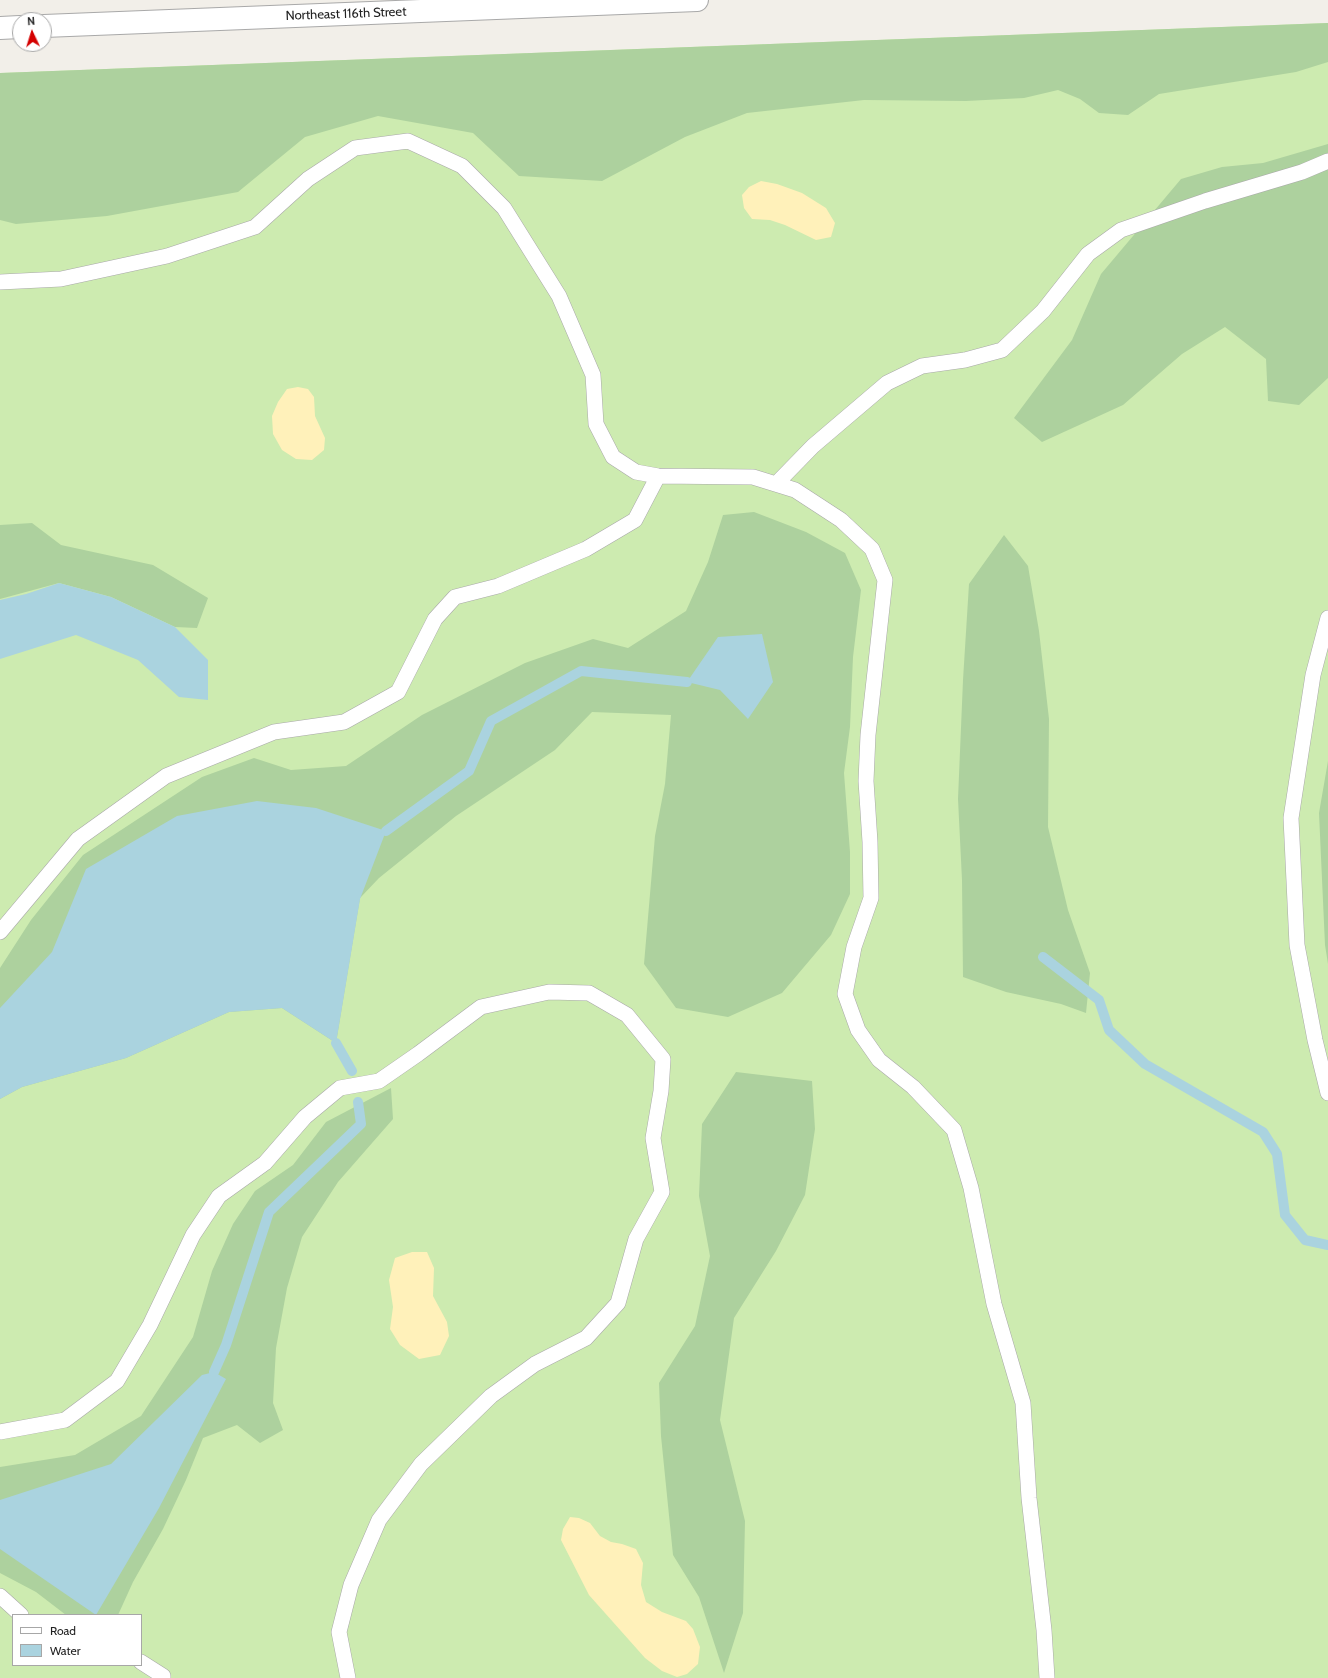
<!DOCTYPE html>
<html>
<head>
<meta charset="utf-8">
<style>
  body { margin:0 }
  #map { position:relative; width:1328px; height:1678px; overflow:hidden; background:#f2efe9; font-family:Cabin,sans-serif }
  canvas { display:block }
  .legend { position:absolute; left:12px; top:1614px; width:130px; height:52px; box-sizing:border-box; background:#fff; border:1px solid #a7a7a7; margin:0; padding:5px 7px; list-style:none; font-size:12px; color:#222 }
  .legend li { display:flex; align-items:center; gap:8px; height:20px }
  .legend b { width:20px; border:1px solid #a7a7a7 }
  .north { position:absolute; left:12px; top:12px; width:40px; height:40px; box-sizing:border-box; background:#fff; border:1px solid #a7a7a7; border-radius:50%; rotate:356deg; font-size:11px; font-weight:700; line-height:16px; text-align:center; color:#222 }
  .north::after { content:''; display:block; margin:auto; width:14px; height:18px; background:#d40000; clip-path:polygon(50% 0,100% 100%,50% 72%,0 100%) }
</style>
</head>
<body>
<div id="map">
<canvas width="1328" height="1678"></canvas>
<ul class="legend">
<li><b style="height:5px;background:#fff"></b>Road</li>
<li><b style="height:11px;background:#aad3df"></b>Water</li>
</ul>
<div class="north">N</div>
</div>
<script>
const g = document.querySelector('canvas').getContext('2d');
g.lineJoin = 'round';
function fill(path, color) { g.fillStyle = color; g.fill(path, 'evenodd'); }
const shape = rows => new Path2D(rows.map(r => 'M' + r).join(''));
function stroke(path, color, width, dash) { g.strokeStyle = color; g.lineWidth = width; g.lineCap = dash ? 'butt' : 'round'; g.setLineDash(dash || []); g.stroke(path); }
function write(font, color, halo, rows, align = 'center') {
  g.font = font + ' Cabin,sans-serif'; g.lineWidth = 4; g.setLineDash([]); g.textBaseline = 'middle'; g.strokeStyle = halo; g.fillStyle = color; for (const [text, x, y, turn = 0] of rows) {
    g.save(); g.translate(x, y); g.rotate((+turn || 0) * Math.PI / 180); g.textAlign = isNaN(turn) ? turn : align; if (halo) g.strokeText(text, 0, 0); g.fillText(text, 0, 0); g.restore();
  }
}
fill(shape([
  [1328,23,1328,1678,0,1678,0,73],
  [13,1615,141,1615,141,1665,13,1665]
]), '#cdebb0');
fill(shape([
  [1328,23,1328,62,1296,72,1159,94,1128,115,1099,113,1080,99,1058,90,1024,98,966,101,864,100,747,113,685,137,602,181,519,176,473,133,378,116,305,137,238,192,107,216,16,224,0,220,0,73],
  [1328,144,1328,378,1299,405,1268,401,1266,359,1225,327,1182,354,1123,405,1042,442,1014,418,1072,340,1101,274,1181,179,1222,167,1263,163],
  [754,512,806,532,845,553,861,590,853,657,850,727,844,773,850,852,850,894,831,935,782,993,728,1017,676,1008,644,964,655,836,665,784,671,715,592,712,555,750,456,816,379,878,360,898,336,1043,282,1008,229,1012,126,1058,22,1087,0,1099,0,968,31,920,83,855,202,777,254,758,291,770,346,766,422,715,525,663,593,639,628,648,686,611,708,562,723,515],
  [32,523,61,545,153,565,208,598,197,628,175,627,111,597,59,583,0,599,0,525],
  [1004,535,1028,566,1039,631,1049,719,1048,827,1068,910,1090,973,1086,1013,1061,1004,1006,992,963,977,962,880,958,799,963,680,969,584],
  [1328,761,1328,964,1325,945,1319,813],
  [736,1072,812,1081,815,1129,805,1195,776,1251,734,1318,720,1420,745,1521,743,1613,724,1673,699,1597,673,1555,661,1436,659,1383,695,1326,710,1256,699,1196,702,1124],
  [391,1088,393,1119,338,1182,302,1237,287,1288,276,1348,273,1403,283,1430,260,1443,237,1425,203,1438,186,1480,163,1529,133,1582,118,1615,66,1615,36,1592,0,1573,0,1467,75,1455,141,1416,193,1337,212,1271,233,1224,255,1191,293,1165,326,1122]
]), '#add19e');
fill(shape([
  [761,181,777,184,802,193,826,208,835,223,831,237,816,240,785,225,770,220,752,219,744,208,742,195,749,187],
  [298,387,308,389,314,397,315,416,325,438,324,450,312,460,296,459,282,450,273,434,272,416,278,402,287,389],
  [412,1252,427,1252,434,1268,433,1296,447,1322,449,1336,440,1355,419,1359,400,1345,390,1329,393,1307,389,1280,395,1258],
  [570,1517,579,1518,590,1523,600,1536,611,1542,622,1544,636,1549,643,1563,641,1585,646,1602,662,1612,686,1621,693,1629,700,1647,698,1664,687,1674,677,1677,662,1671,645,1658,589,1595,561,1540,563,1529]
]), '#fff1ba');
fill(shape([
  [59,583,111,597,175,627,208,660,208,700,179,697,138,660,76,635,0,659,0,600,26,594],
  [762,634,773,682,748,719,720,690,687,682,718,637],
  [257,801,316,808,386,831,360,899,336,1043,282,1008,229,1012,126,1058,22,1087,0,1099,0,1008,52,952,86,869,177,816],
  [214,1372,226,1379,159,1508,96,1615,0,1549,0,1500,111,1464,202,1375]
]), '#aad3df');
stroke(shape([
  [386,831,469,771,491,721,581,671,687,682],
  [1043,957,1099,1000,1109,1030,1145,1064,1263,1132,1277,1154,1285,1215,1305,1240,1328,1245],
  [336,1043,352,1071],
  [214,1372,226,1345,269,1212,361,1124,358,1102]
]), '#aad3df', 10);
const lane = shape([
  [0,282,61,279,167,256,255,227,308,179,355,148,408,141,462,166,504,208,559,296,593,375,596,424,613,457,636,472,658,476,753,477,795,490,841,520,872,549,885,580,868,735,866,781,870,842,871,898,854,947,845,994,858,1030,879,1060,913,1087,954,1130,971,1188,994,1304,1023,1403,1029,1498,1044,1630,1047,1678],
  [776,484,813,446,887,383,922,366,965,360,1002,350,1043,311,1088,254,1121,230,1205,201,1302,172,1328,161],
  [1328,618,1313,675,1291,818,1297,945,1315,1040,1328,1093],
  [0,932,78,839,166,776,274,732,344,722,398,692,435,619,455,597,498,586,586,549,635,520,658,476],
  [0,1432,65,1420,117,1381,150,1325,193,1235,219,1196,265,1163,305,1117,340,1088,379,1081,418,1054,481,1007,549,992,589,993,627,1015,663,1059,661,1091,653,1138,662,1192,636,1239,618,1303,586,1338,535,1364,491,1396,421,1464,379,1520,351,1585,339,1632,348,1678],
  [0,1596,21,1615],
  [141,1662,163,1676,163,1678]
]);
const street = shape([
  [44,26,697,0],
  [0,28,20,27]
]);
stroke(lane, '#a9a9a9', 16);
stroke(street, '#a9a9a9', 24);
stroke(lane, '#fff', 15);
stroke(street, '#fff', 22);
write('13px', '#222', '#fff', [
  ["Northeast 116th Street",346,14,-2]
]);
</script>
</body>
</html>
